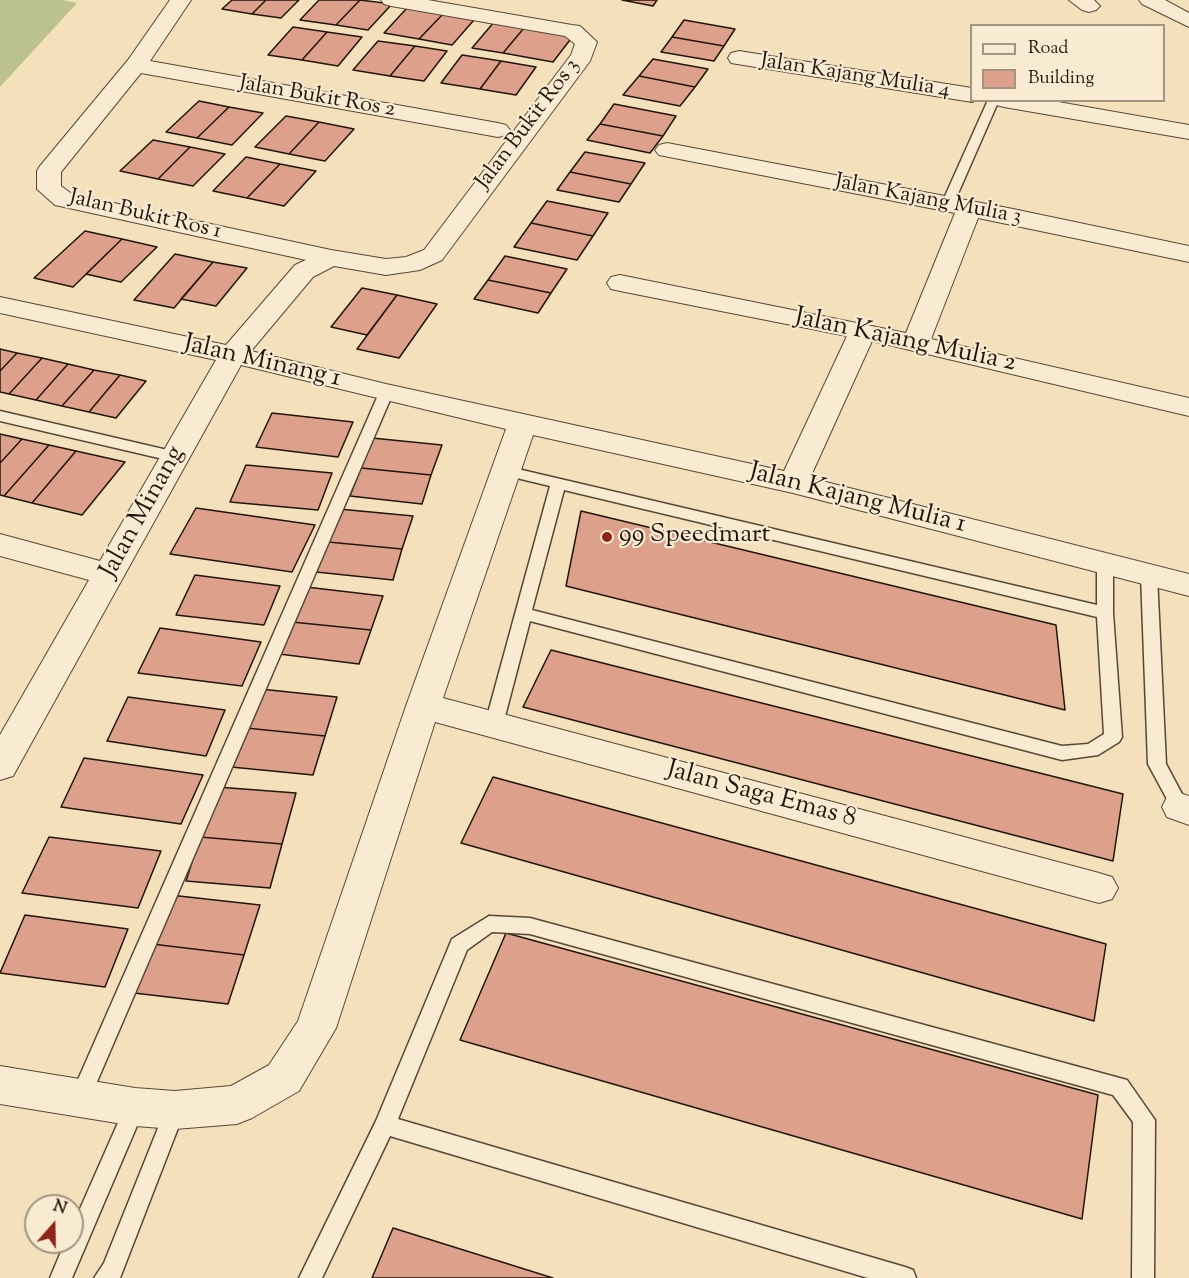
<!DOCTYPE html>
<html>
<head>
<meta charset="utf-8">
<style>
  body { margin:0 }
  #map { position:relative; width:1189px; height:1278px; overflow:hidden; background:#f4e0ba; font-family:"Sorts Mill Goudy",serif }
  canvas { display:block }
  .legend { position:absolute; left:970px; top:24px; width:195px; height:78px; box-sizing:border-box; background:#f8ebd2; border:2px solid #a29584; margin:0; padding:8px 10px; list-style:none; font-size:18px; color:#21150e }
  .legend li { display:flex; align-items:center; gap:12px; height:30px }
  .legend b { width:30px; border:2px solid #a29584 }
  .north { position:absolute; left:24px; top:1194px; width:60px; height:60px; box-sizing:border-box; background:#f8ebd2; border:2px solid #a29584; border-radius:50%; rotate:20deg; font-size:16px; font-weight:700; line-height:24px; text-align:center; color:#21150e }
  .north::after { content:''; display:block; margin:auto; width:21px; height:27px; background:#8f2418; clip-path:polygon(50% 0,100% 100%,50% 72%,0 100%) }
</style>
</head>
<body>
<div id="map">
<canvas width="1189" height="1278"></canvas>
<ul class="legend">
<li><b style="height:8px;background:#f8ebd2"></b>Road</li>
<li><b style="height:16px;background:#dda18b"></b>Building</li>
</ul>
<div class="north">N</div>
</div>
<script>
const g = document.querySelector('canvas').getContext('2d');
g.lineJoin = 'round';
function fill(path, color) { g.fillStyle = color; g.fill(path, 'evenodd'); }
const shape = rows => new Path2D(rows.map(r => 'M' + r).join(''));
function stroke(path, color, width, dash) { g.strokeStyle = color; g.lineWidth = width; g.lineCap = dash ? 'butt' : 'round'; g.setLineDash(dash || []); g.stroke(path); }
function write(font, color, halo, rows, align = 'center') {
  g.font = font + ' "Sorts Mill Goudy",serif'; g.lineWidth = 4.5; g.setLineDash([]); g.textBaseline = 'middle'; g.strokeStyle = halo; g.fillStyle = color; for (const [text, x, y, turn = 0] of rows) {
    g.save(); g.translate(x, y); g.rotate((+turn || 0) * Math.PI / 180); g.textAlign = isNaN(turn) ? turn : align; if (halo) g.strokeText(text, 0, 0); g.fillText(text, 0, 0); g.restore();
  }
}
fill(shape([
  [0,0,62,0,77,3,0,87]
]), '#bcc28f');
const building = shape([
  [232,0,266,0,252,14,222,9,232,0],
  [266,0,299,0,281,18,252,14,266,0],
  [319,0,360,0,336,25,300,20,319,0],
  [360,0,392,4,368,30,336,25,360,0],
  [622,0,657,0,653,6,622,0],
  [407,8,443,14,419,39,384,33,407,8],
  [443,14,474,20,452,45,419,39,443,14],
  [684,20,735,29,724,46,672,37,684,20],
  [494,22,524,28,503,53,472,48,494,22],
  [293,27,327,32,302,60,268,55,293,27],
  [524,28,573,36,553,62,503,53,524,28],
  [327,32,362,37,338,66,302,60,327,32],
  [672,37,724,46,714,61,661,52,672,37],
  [378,41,415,46,390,76,353,70,378,41],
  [415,46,447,51,424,81,390,76,415,46],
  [462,55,501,61,480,89,441,83,462,55],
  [653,59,708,69,695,87,639,76,653,59],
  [501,61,536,67,516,95,480,89,501,61],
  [639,76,695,87,680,106,623,95,639,76],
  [199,101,229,107,197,138,166,132,199,101],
  [614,104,676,116,663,136,600,124,614,104],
  [229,107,263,113,232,145,197,138,229,107],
  [286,116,319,122,289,154,255,147,286,116],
  [319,122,354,129,325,161,289,154,319,122],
  [600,124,663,136,650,153,587,140,600,124],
  [153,140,190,147,158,179,120,171,153,140],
  [190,147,225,154,193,186,158,179,190,147],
  [585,152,645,163,631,184,570,172,585,152],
  [246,157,280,164,247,198,213,191,246,157],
  [280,164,316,171,284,206,247,198,280,164],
  [570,172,631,184,619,202,557,190,570,172],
  [547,201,608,213,593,236,531,223,547,201],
  [531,223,593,236,577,260,514,247,531,223],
  [85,231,122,239,73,287,34,278,85,231],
  [122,239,157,247,121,282,86,274,122,239],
  [175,254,213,262,174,308,134,300,175,254],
  [505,256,567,269,551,293,488,280,505,256],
  [213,262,247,268,216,306,181,299,213,262],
  [488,280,551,293,538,313,474,299,488,280],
  [362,288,397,295,367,335,331,327,362,288],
  [397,295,437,304,399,358,357,349,397,295],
  [0,349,17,353,0,371,0,349],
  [17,353,42,358,9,394,0,392,0,371,17,353],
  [42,358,68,364,36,400,9,394,42,358],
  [68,364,94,370,62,406,36,400,68,364],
  [94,370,120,375,89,412,62,406,94,370],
  [120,375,146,381,116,418,89,412,120,375],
  [272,413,353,422,338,457,256,447,272,413],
  [0,434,22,439,0,463,0,434],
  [372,438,442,445,431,475,361,468,372,438],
  [22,439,49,445,4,496,0,495,0,463,22,439],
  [49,445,76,451,32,503,4,496,49,445],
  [76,451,125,462,82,515,32,503,76,451],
  [246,465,332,473,318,510,230,502,246,465],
  [361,468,431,475,422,504,350,496,361,468],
  [196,508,315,525,292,572,170,554,196,508],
  [339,509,413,516,402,549,328,542,339,509],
  [581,511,1056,625,1065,710,566,586,581,511],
  [328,542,402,549,393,580,316,572,328,542],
  [195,575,280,586,264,625,176,615,195,575],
  [306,587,383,596,371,630,292,622,306,587],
  [292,622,371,630,359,664,279,654,292,622],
  [160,628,261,642,242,686,138,673,160,628],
  [551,650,1123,794,1113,861,523,707,551,650],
  [260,689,337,697,325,736,246,728,260,689],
  [128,697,225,710,206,756,107,741,128,697],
  [246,728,325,736,313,775,231,767,246,728],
  [84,758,203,775,181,824,61,807,84,758],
  [493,777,1106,944,1094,1021,461,843,493,777],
  [217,787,296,793,282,844,200,837,217,787],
  [49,837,161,851,138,908,22,893,49,837],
  [200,837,282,844,270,888,186,881,200,837],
  [170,895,260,905,244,955,152,944,170,895],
  [25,915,128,929,105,987,0,973,25,915],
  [506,933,1098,1095,1082,1219,460,1040,506,933],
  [152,944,244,955,228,1004,134,993,152,944],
  [393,1228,553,1278,372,1278,393,1228]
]);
fill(building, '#dda18b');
stroke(building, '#21150e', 1.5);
const lane = shape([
  [988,100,999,100,953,205,951,208,943,208,941,205,988,100],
  [386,389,393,393,90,1098,87,1105,80,1107,73,1105,70,1098,379,393,386,389],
  [0,411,176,452,183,457,176,462,0,421,0,411],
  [505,466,1097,605,1097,561,1099,557,1105,556,1111,557,1113,561,1113,613,1122,737,1119,742,1098,755,1062,760,530,621,503,724,500,729,494,731,488,729,485,724,550,486,500,474,498,471,500,468,505,466],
  [564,490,1097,617,1104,734,1088,744,1062,746,532,610,564,490],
  [1149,569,1155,571,1157,575,1166,764,1189,807,1186,812,1180,814,1174,812,1148,764,1141,575,1143,571,1149,569],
  [489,916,530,918,1127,1080,1155,1120,1154,1278,1132,1278,1133,1122,1113,1095,530,934,492,932,467,950,398,1119,905,1267,913,1270,916,1278,868,1278,390,1136,322,1278,299,1278,376,1121,452,939,489,916],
  [135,1097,142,1100,145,1107,72,1278,50,1278,65,1242,72,1242,72,1227,128,1100,135,1097],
  [175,1100,182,1103,185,1110,120,1278,94,1278,104,1263,168,1103,175,1100]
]);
const street = shape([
  [170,0,191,0,150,61,498,123,506,125,510,130,506,135,498,137,141,73,61,172,61,186,72,194,331,250,386,259,406,257,424,250,571,55,575,44,565,36,391,6,384,4,381,0,428,0,572,25,580,26,597,42,590,61,442,260,420,270,386,275,334,266,313,277,251,351,386,384,784,471,847,336,620,291,611,289,607,283,611,277,620,275,906,333,955,213,659,155,655,150,659,145,667,143,1013,209,1189,246,1189,262,978,218,931,339,1189,398,1189,416,872,341,810,478,1189,574,1189,596,793,493,533,435,443,698,1099,873,1112,877,1118,888,1112,899,1099,903,435,722,336,1028,299,1091,252,1118,237,1124,175,1129,135,1126,0,1104,0,1066,135,1088,175,1091,231,1086,269,1065,298,1021,406,706,506,429,241,365,13,776,0,780,0,735,89,580,0,556,0,534,100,561,216,360,0,313,0,297,226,345,295,265,306,260,55,205,37,189,37,171,40,166,128,60,170,0],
  [1069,0,1094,0,1100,6,1096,10,1089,12,1082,10,1069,0],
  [1139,0,1165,0,1189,13,1189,27,1142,4,1139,0],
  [739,51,972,88,972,100,977,100,972,102,731,63,728,58,731,53,739,51],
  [993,100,1047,100,1189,125,1189,139,1004,107,996,105,993,100],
  [1180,793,1189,796,1189,825,1167,817,1162,807,1167,797,1180,793]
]);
stroke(lane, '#564839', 3);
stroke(street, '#564839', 2);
fill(lane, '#f8ebd2');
fill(street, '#f8ebd2');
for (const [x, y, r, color] of [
  [607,537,6,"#8f2418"]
]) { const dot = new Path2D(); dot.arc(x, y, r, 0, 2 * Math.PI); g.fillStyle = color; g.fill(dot); stroke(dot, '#f8ebd2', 2); }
write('22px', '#21150e', '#f8ebd2', [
  ["Jalan Kajang Mulia 4",855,77,9],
  ["Jalan Bukit Ros 2",317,98,10],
  ["Jalan Bukit Ros 3",529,125,-53],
  ["Jalan Kajang Mulia 3",928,201,11],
  ["Jalan Bukit Ros 1",145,216,13]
]);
write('26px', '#21150e', '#f8ebd2', [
  ["Jalan Kajang Mulia 2",905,342,12],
  ["Jalan Minang 1",262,363,13],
  ["Jalan Kajang Mulia 1",857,500,14],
  ["Jalan Minang",144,513,-61],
  ["Jalan Saga Emas 8",761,796,15]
]);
write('26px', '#21150e', '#f8ebd2', [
  ["99 Speedmart",619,537]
], 'left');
</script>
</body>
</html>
